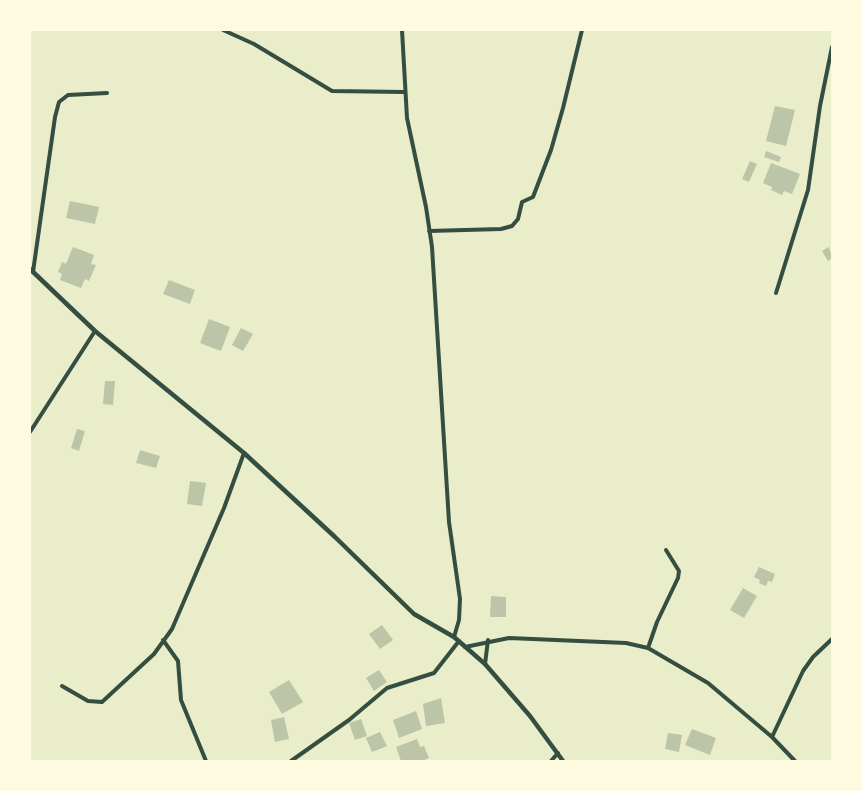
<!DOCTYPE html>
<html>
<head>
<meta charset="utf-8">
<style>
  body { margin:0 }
  #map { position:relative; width:862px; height:791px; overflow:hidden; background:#e9edc9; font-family:"Public Sans",sans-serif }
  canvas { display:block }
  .frame { position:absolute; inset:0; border:31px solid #fefae0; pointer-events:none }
</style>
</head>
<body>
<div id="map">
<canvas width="862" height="791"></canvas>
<div class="frame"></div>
</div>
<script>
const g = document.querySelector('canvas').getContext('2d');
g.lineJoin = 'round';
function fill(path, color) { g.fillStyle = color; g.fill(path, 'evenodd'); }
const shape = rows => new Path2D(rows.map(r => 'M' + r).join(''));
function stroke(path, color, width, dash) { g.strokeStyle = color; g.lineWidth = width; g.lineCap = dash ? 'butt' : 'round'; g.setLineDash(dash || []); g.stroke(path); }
fill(shape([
  [775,106,795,110,786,146,766,141],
  [766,151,781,157,779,162,764,157],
  [750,161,757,164,749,182,742,179],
  [771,163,800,174,792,194,784,191,782,195,771,190,772,187,763,183],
  [70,201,99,207,95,224,66,218],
  [73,247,94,255,91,264,96,265,89,281,85,279,81,288,60,280,62,274,58,272,62,262,66,264],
  [829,247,832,258,828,261,822,251],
  [169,280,195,290,190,304,163,294],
  [209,319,230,327,221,351,200,343],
  [241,328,253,334,243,351,232,345],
  [105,381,115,381,113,405,103,404],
  [77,429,85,431,79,451,71,448],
  [140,450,160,456,156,468,136,463],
  [190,481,206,483,202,506,187,504],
  [759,567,775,574,772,582,768,581,766,586,759,583,760,580,754,577],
  [743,588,757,596,744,618,730,610],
  [491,596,506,597,506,617,490,617],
  [382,625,393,640,380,649,369,634],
  [379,670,387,682,374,691,366,678],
  [289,680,303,702,282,714,269,692],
  [441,698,445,723,426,726,423,704],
  [416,711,422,729,399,738,393,720],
  [284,717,289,739,275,742,271,720],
  [361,719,367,736,355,740,349,723],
  [692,729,716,738,710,755,685,745],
  [380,732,387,746,372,752,366,738],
  [668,733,682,735,679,752,665,749],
  [417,739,420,747,424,746,429,758,422,761,401,761,396,747]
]), '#bcc5a7');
stroke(shape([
  [223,30,254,44,332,91,404,92],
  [402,30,407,118,426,207,432,247,449,522,460,599,459,620,454,637],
  [429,231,501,229,512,226,518,219,522,202,533,197,551,150,563,108,582,30],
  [33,272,55,117,59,102,68,95,107,93],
  [776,293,808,190,820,106,832,47],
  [30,432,95,331],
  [163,640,178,661,181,700,206,761],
  [465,647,509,638,626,643,648,648,708,683,772,737,795,761],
  [648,648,657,622,678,578,679,571,666,550],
  [485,664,488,640],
  [62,686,88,701,102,702,154,654,172,629,224,508,244,453],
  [772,737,803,671,813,657,832,639],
  [291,761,349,720,387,688,434,673,459,641],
  [551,761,558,753]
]), '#344e41', 4);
stroke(shape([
  [30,269,95,331,244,453,335,537,414,614,454,637,485,664,530,716,563,761]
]), '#344e41', 4.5);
</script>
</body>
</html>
